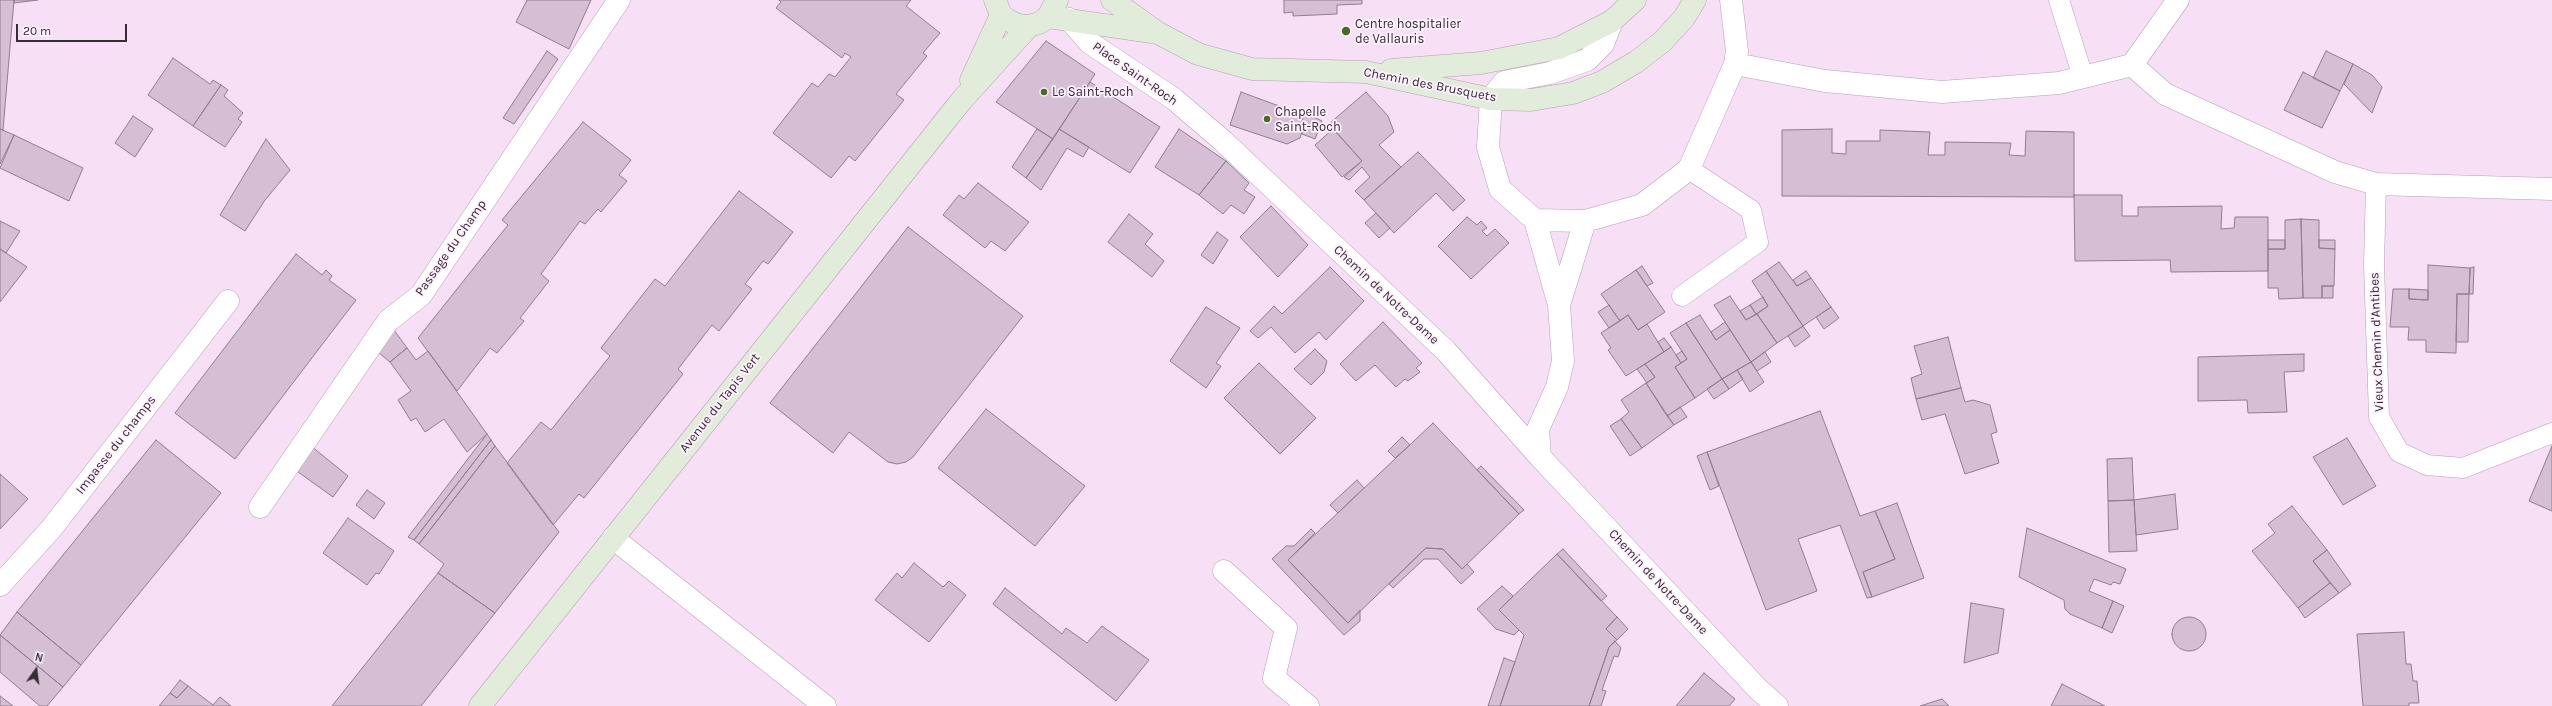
<!DOCTYPE html>
<html>
<head>
<meta charset="utf-8">
<style>
  body { margin:0 }
  #map { position:relative; width:2552px; height:706px; overflow:hidden; background:#f7dff6; font-family:Karla,sans-serif }
  canvas { display:block }
  .north { position:absolute; left:16px; top:650px; width:40px; height:40px; -webkit-text-stroke:3px #fff0fe; paint-order:stroke; rotate:14deg; font-size:11px; font-weight:700; line-height:16px; text-align:center; color:#352c34 }
  .north::after { content:''; display:block; margin:auto; width:14px; height:18px; background:#352c34; clip-path:polygon(50% 0,100% 100%,50% 72%,0 100%) }
  .scale { position:absolute; left:16px; top:24px; width:111px; height:18px; box-sizing:border-box; border:2px solid #352c34; border-top:0; padding-left:5px; font-size:12px; line-height:14px; white-space:nowrap; color:#352c34; -webkit-text-stroke:3px #fff0fe; paint-order:stroke }
</style>
</head>
<body>
<div id="map">
<canvas width="2552" height="706"></canvas>
<div class="north">N</div>
<div class="scale">20 m</div>
</div>
<script>
const g = document.querySelector('canvas').getContext('2d');
g.lineJoin = 'round';
function fill(path, color) { g.fillStyle = color; g.fill(path, 'evenodd'); }
const shape = rows => new Path2D(rows.map(r => 'M' + r).join(''));
function stroke(path, color, width, dash) { g.strokeStyle = color; g.lineWidth = width; g.lineCap = dash ? 'butt' : 'round'; g.setLineDash(dash || []); g.stroke(path); }
function write(font, color, halo, rows, align = 'center') {
  g.font = font + ' Karla,sans-serif'; g.lineWidth = 3.5; g.setLineDash([]); g.textBaseline = 'middle'; g.strokeStyle = halo; g.fillStyle = color; for (const [text, x, y, turn = 0] of rows) {
    g.save(); g.translate(x, y); g.rotate((+turn || 0) * Math.PI / 180); g.textAlign = isNaN(turn) ? turn : align; if (halo) g.strokeText(text, 0, 0); g.fillText(text, 0, 0); g.restore();
  }
}
const building = shape([
  [0,0,14,0,3,130,0,129,0,0],
  [14,0,38,0,14,3,14,0],
  [527,0,591,0,569,49,516,22,527,0],
  [779,0,911,0,906,6,940,33,923,53,927,56,896,94,904,100,855,161,849,156,831,178,773,133,812,83,818,87,829,74,835,77,851,57,845,53,842,58,776,8,781,2,779,0],
  [1284,0,1362,0,1362,4,1337,5,1337,14,1293,16,1293,12,1284,13,1284,0],
  [1046,41,1095,74,1053,139,996,102,1046,41],
  [547,51,558,59,514,124,503,118,547,51],
  [2326,51,2353,64,2340,91,2313,78,2326,51],
  [173,58,210,84,213,80,221,85,193,126,148,95,173,58],
  [2353,64,2372,75,2382,87,2372,113,2344,84,2353,64],
  [2303,72,2340,91,2322,128,2284,110,2303,72],
  [1090,82,1160,127,1130,173,1059,129,1090,82],
  [221,85,228,90,224,96,243,113,238,119,242,122,225,147,193,126,221,85],
  [1241,92,1298,113,1304,125,1300,138,1287,144,1230,125,1241,92],
  [1366,92,1388,116,1394,132,1379,145,1401,167,1364,200,1355,191,1370,177,1362,167,1349,180,1344,177,1362,161,1329,124,1366,92],
  [1306,113,1322,121,1315,139,1302,134,1304,125,1302,117,1306,113],
  [133,116,153,129,135,157,115,143,133,116],
  [583,122,631,160,619,175,627,181,601,212,598,209,585,224,580,221,541,274,549,281,520,318,524,321,497,353,490,348,457,391,418,338,508,225,502,220,583,122],
  [0,129,14,135,0,164,0,129],
  [1037,129,1053,139,1026,178,1012,167,1037,129],
  [1059,129,1089,147,1083,157,1067,148,1041,190,1026,178,1059,129],
  [1179,129,1226,161,1199,195,1155,167,1179,129],
  [1333,129,1362,161,1342,177,1315,145,1333,129],
  [1832,129,1832,153,1846,154,1846,141,1880,141,1880,130,1930,132,1928,155,1945,155,1945,142,2011,143,2009,155,2025,156,2026,131,2074,132,2074,197,1782,196,1782,130,1832,129],
  [14,135,83,168,69,201,0,168,14,135],
  [266,139,290,170,265,200,245,231,220,215,266,139],
  [1418,152,1465,200,1453,211,1436,193,1394,233,1364,200,1418,152],
  [1226,161,1249,183,1244,190,1255,197,1244,214,1231,205,1223,214,1199,195,1226,161],
  [978,183,1029,222,1005,251,991,241,985,248,943,215,959,195,964,199,978,183],
  [739,191,793,232,768,264,763,261,745,284,752,289,719,331,712,325,678,369,683,374,584,498,579,494,553,525,507,463,541,422,551,430,610,356,601,348,655,279,665,286,739,191],
  [2074,195,2122,195,2122,216,2138,216,2138,207,2222,206,2221,229,2234,228,2235,217,2268,217,2268,271,2171,272,2170,260,2075,261,2074,195],
  [1271,206,1308,245,1278,277,1240,237,1271,206],
  [1376,213,1390,228,1379,238,1365,223,1376,213],
  [1129,214,1153,234,1145,244,1164,261,1152,277,1108,242,1129,214],
  [1467,217,1477,225,1481,221,1487,228,1482,231,1487,236,1495,229,1509,243,1471,279,1438,246,1467,217],
  [2301,219,2319,220,2319,248,2335,249,2334,286,2322,286,2322,298,2303,298,2301,219],
  [2301,219,2303,298,2279,299,2278,288,2268,288,2268,249,2285,249,2285,220,2301,219],
  [0,221,20,231,6,253,0,249,0,221],
  [908,227,1023,316,913,457,906,462,897,464,888,462,849,432,833,453,770,403,908,227],
  [1217,232,1228,240,1213,264,1201,255,1217,232],
  [2268,240,2285,240,2285,249,2268,249,2268,240],
  [2319,240,2335,240,2335,249,2319,248,2319,240],
  [0,249,27,267,0,302,0,249],
  [296,254,322,275,326,270,332,276,329,280,356,300,235,459,175,413,296,254],
  [1779,262,1797,286,1811,278,1831,307,1803,326,1766,271,1779,262],
  [2428,265,2470,268,2469,294,2457,294,2456,353,2426,352,2426,340,2408,340,2409,327,2390,327,2393,289,2409,289,2409,299,2428,300,2428,265],
  [1642,266,1653,283,1647,286,1636,270,1642,266],
  [1330,267,1364,301,1326,340,1319,332,1295,353,1271,327,1258,338,1250,331,1274,306,1282,314,1330,267],
  [2474,267,2473,294,2469,294,2470,268,2474,267],
  [1636,270,1665,312,1638,330,1628,315,1620,321,1601,294,1636,270],
  [1766,271,1803,326,1777,343,1757,314,1768,306,1752,281,1766,271],
  [1806,271,1811,278,1797,286,1793,280,1806,271],
  [2322,286,2333,286,2333,298,2322,298,2322,286],
  [2409,289,2428,290,2428,300,2409,299,2409,289],
  [2457,294,2469,294,2468,342,2456,342,2457,294],
  [1730,296,1746,320,1757,314,1777,343,1751,362,1714,305,1730,296],
  [1763,297,1768,306,1756,314,1750,305,1763,297],
  [1609,305,1620,321,1609,328,1598,312,1609,305],
  [1750,305,1756,314,1746,320,1740,311,1750,305],
  [1206,307,1240,328,1216,363,1221,366,1206,388,1170,361,1206,307],
  [1831,307,1839,318,1824,329,1816,317,1831,307],
  [1628,315,1638,330,1647,324,1664,352,1626,376,1608,350,1611,348,1601,333,1628,315],
  [1700,315,1716,340,1730,330,1751,362,1722,379,1686,323,1700,315],
  [1383,322,1422,363,1416,368,1420,372,1408,381,1405,379,1396,387,1375,365,1356,381,1340,364,1383,322],
  [1725,322,1730,330,1716,340,1711,332,1725,322],
  [1686,323,1722,379,1695,398,1675,367,1687,359,1670,333,1686,323],
  [1803,326,1810,336,1795,347,1788,336,1803,326],
  [394,330,407,348,390,362,378,352,394,330],
  [1948,337,1961,388,1916,399,1911,378,1922,374,1914,346,1948,337],
  [1664,338,1671,347,1664,352,1658,342,1664,338],
  [1671,347,1681,363,1675,367,1695,398,1667,416,1646,383,1655,377,1645,364,1671,347],
  [407,348,416,360,428,351,487,434,467,452,444,419,425,432,416,418,411,421,398,400,411,391,390,362,407,348],
  [1315,349,1327,361,1324,372,1311,385,1294,369,1315,349],
  [1682,351,1687,359,1681,363,1676,355,1682,351],
  [1765,352,1771,362,1757,371,1751,362,1765,352],
  [2304,354,2304,371,2284,372,2287,412,2248,413,2247,400,2198,401,2198,357,2304,354],
  [1751,362,1764,382,1750,392,1737,370,1751,362],
  [1259,363,1316,418,1280,454,1224,398,1259,363],
  [1645,364,1655,377,1647,383,1637,369,1645,364],
  [1737,370,1743,379,1729,389,1722,379,1737,370],
  [1722,379,1729,389,1714,399,1707,389,1722,379],
  [1646,383,1674,425,1642,448,1621,419,1629,412,1621,400,1646,383],
  [1961,388,1965,402,1973,400,1990,405,1997,432,1991,434,1999,463,1965,474,1945,414,1922,420,1916,399,1961,388],
  [1680,407,1687,417,1674,425,1667,416,1680,407],
  [986,409,1085,486,1035,546,938,468,986,409],
  [1820,411,1860,516,1875,511,1895,559,1863,572,1872,597,1867,598,1840,525,1798,539,1817,591,1766,610,1707,452,1820,411],
  [1621,419,1642,448,1630,456,1610,426,1621,419],
  [1433,423,1519,514,1462,569,1443,549,1426,548,1348,623,1288,560,1433,423],
  [487,434,491,440,414,540,408,537,487,434],
  [1402,437,1410,445,1395,458,1388,451,1402,437],
  [2347,438,2376,486,2343,505,2313,457,2347,438],
  [156,440,221,493,81,665,17,612,156,440],
  [491,440,495,446,419,544,414,540,491,440],
  [311,446,348,476,333,497,294,469,311,446],
  [495,446,559,532,495,613,438,573,444,564,419,544,495,446],
  [2552,446,2552,511,2529,501,2552,446],
  [1707,452,1719,486,1710,490,1697,456,1707,452],
  [2132,458,2134,500,2108,501,2107,459,2132,458],
  [1481,466,1524,510,1519,514,1477,470,1481,466],
  [0,474,28,499,0,529,0,474],
  [1357,480,1364,488,1338,513,1330,505,1357,480],
  [367,490,385,503,374,519,356,505,367,490],
  [2175,494,2178,529,2136,535,2134,500,2175,494],
  [2134,500,2137,551,2109,552,2108,501,2134,500],
  [1897,503,1924,578,1872,597,1863,572,1895,559,1875,511,1897,503],
  [2292,506,2327,550,2313,561,2330,583,2298,608,2252,551,2275,533,2268,524,2292,506],
  [348,518,394,551,379,574,376,573,367,585,323,553,348,518],
  [2027,528,2126,569,2120,584,2113,582,2111,585,2094,579,2089,591,2113,601,2102,628,2070,614,2065,609,2064,600,2019,577,2027,528],
  [1311,529,1315,533,1288,560,1348,623,1360,610,1360,621,1344,635,1272,559,1286,546,1294,546,1311,529],
  [1426,548,1443,549,1462,569,1467,564,1474,572,1461,584,1438,559,1424,559,1393,588,1389,584,1426,548],
  [1563,549,1607,596,1601,601,1557,554,1563,549],
  [2327,550,2351,584,2339,593,2313,561,2327,550],
  [1557,554,1617,617,1606,629,1617,640,1609,647,1589,706,1500,706,1524,635,1499,610,1557,554],
  [914,563,943,587,949,581,966,595,929,642,875,600,897,573,902,578,914,563],
  [438,573,495,613,421,706,332,706,438,573],
  [2330,583,2339,593,2305,618,2298,608,2330,583],
  [1502,586,1513,596,1499,610,1519,630,1514,635,1496,629,1477,609,1502,586],
  [1005,588,1062,634,1066,628,1087,643,1102,626,1149,660,1116,701,993,604,1005,588],
  [2113,601,2124,606,2112,633,2102,628,2113,601],
  [1971,603,2004,609,1998,653,1964,663,1971,603],
  [17,612,81,665,63,687,0,635,17,612],
  '2172 634a17 17 0 1 1 34 0a17 17 0 1 1-34 0Z',
  [1617,617,1628,629,1617,640,1606,629,1617,617],
  [2404,632,2406,664,2411,664,2413,681,2417,681,2419,703,2409,703,2409,706,2363,706,2357,634,2404,632],
  [0,635,63,687,47,706,40,706,0,672,0,635],
  [1615,641,1621,648,1618,657,1614,656,1602,690,1606,691,1601,706,1589,706,1609,647,1615,641],
  [1504,658,1515,662,1500,706,1488,706,1504,658],
  [1704,673,1735,699,1729,706,1676,706,1704,673],
  [180,680,188,686,177,698,170,693,180,680],
  [2062,684,2105,706,2051,706,2062,684],
  [188,686,213,705,220,697,231,706,159,706,170,693,177,698,188,686],
  [0,696,13,706,0,706,0,696],
  [1942,699,1949,706,1920,706,1942,699]
]);
fill(building, '#d6bfd5');
stroke(building, '#927d91', 1);
const lane = shape([
  [2059,0,2083,77],
  [2376,184,2374,265,2379,417,2399,452,2427,465,2463,468,2552,433],
  [1682,296,1758,242,1751,210,1689,169]
]);
const street = shape([
  [1069,19,1090,43,1174,99,1223,141,1446,351,1540,457,1758,689,1777,706],
  [1612,21,1603,44,1587,60,1550,73,1504,82,1491,99,1488,147,1500,189,1535,220,1585,221,1642,205,1689,169,1735,64,1737,51,1731,0],
  [1735,64,1825,81,1942,92,2059,83,2132,65,2178,0],
  [2132,65,2165,94,2335,172,2376,184,2552,189],
  [1535,220,1559,305,1563,361,1557,387,1538,429,1540,457],
  [1559,305,1585,221],
  [260,507,388,321,421,295,619,0],
  [613,538,825,706],
  [1224,571,1286,628,1274,678,1308,706],
  [0,585,51,529,228,301]
]);
const secondary = shape([
  [995,0,1001,15,1008,20,1018,25,1029,26,1039,23,1048,17,1057,0],
  [1112,0,1158,33,1198,54,1252,69,1366,72,1491,99,1531,100,1573,93,1602,82,1636,62,1662,42,1684,18,1695,0],
  [1048,17,1152,32],
  [1391,70,1481,63,1559,48,1612,21,1635,0],
  [971,80,1001,15],
  [480,706,961,101,1029,26]
]);
stroke(lane, '#b7a0b6', 21);
stroke(street, '#b7a0b6', 23);
stroke(secondary, '#b7a0b6', 23);
stroke(lane, '#fff', 20);
stroke(street, '#fff', 22);
stroke(secondary, '#e2ecda', 22);
for (const [x, y, r, color] of [
  [1346,31,5,"#486a21"],
  [1044,92,4,"#486a21"],
  [1267,119,4,"#486a21"]
]) { const dot = new Path2D(); dot.arc(x, y, r, 0, 2 * Math.PI); g.fillStyle = color; g.fill(dot); stroke(dot, '#fff0fe', 1.5); }
write('13px', '#352c34', '#fff0fe', [
  ["Centre hospitalier",1355,24],
  ["de Vallauris",1355,39],
  ["Le Saint-Roch",1052,92],
  ["Chapelle",1275,112],
  ["Saint-Roch",1275,127]
], 'left');
write('13px', '#352c34', '#fff0fe', [
  ["Place Saint-Roch",1135,74,35],
  ["Chemin des Brusquets",1430,85,11],
  ["Passage du Champ",451,248,-55],
  ["Chemin de Notre-Dame",1386,295,43],
  ["Vieux Chemin d'Antibes",2377,342,-92],
  ["Avenue du Tapis Vert",720,403,-52],
  ["Impasse du champs",116,445,-52],
  ["Chemin de Notre-Dame",1658,582,47]
]);
</script>
</body>
</html>
